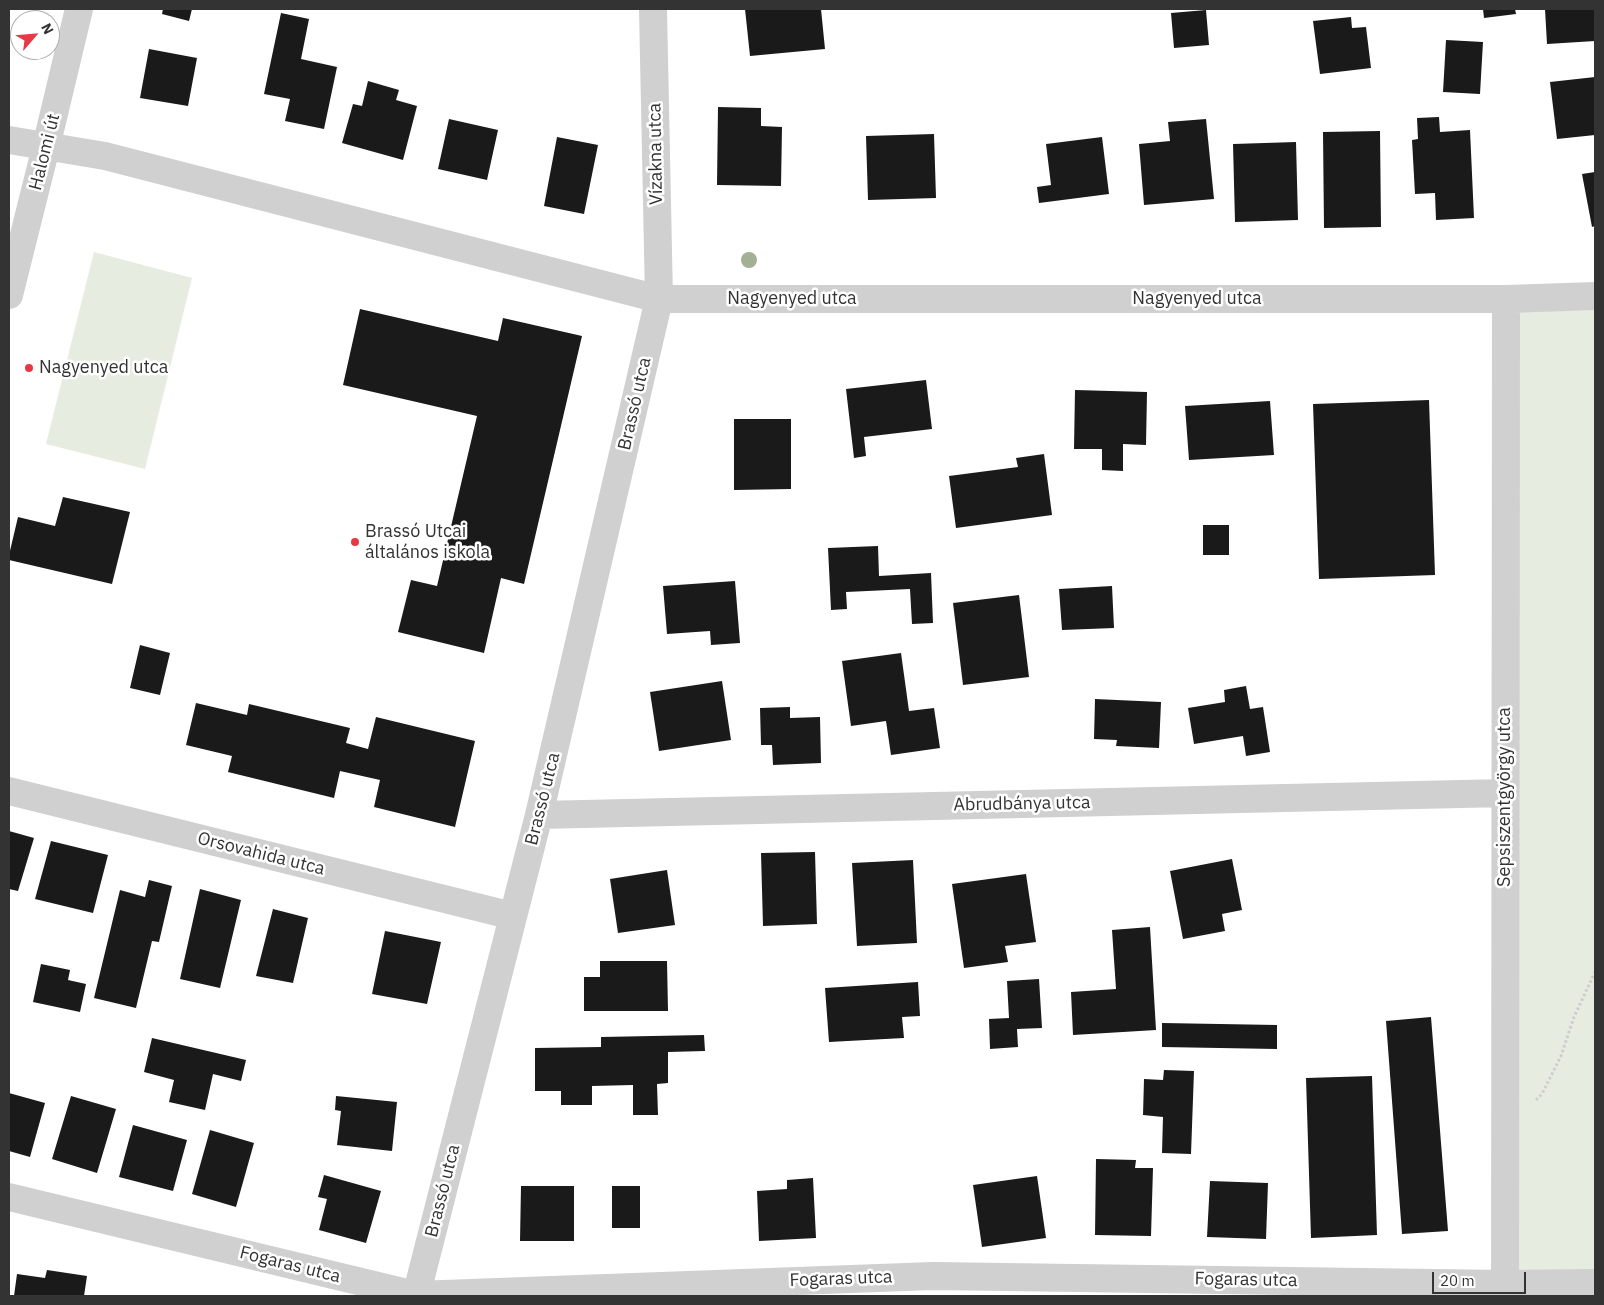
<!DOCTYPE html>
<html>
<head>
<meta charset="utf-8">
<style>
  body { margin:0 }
  #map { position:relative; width:1604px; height:1305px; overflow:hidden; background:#fff; font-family:"IBM Plex Sans",sans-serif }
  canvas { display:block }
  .frame { position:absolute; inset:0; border:10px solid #333; pointer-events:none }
  .north { position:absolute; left:10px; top:10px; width:50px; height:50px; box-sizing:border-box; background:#fff; border:1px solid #adadad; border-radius:50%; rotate:63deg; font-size:14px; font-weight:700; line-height:20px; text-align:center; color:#333 }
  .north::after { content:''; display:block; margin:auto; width:18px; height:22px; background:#e63946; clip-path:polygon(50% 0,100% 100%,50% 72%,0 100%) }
  .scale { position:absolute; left:1432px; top:1272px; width:94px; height:22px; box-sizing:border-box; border:2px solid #333; border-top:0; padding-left:6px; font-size:15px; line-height:18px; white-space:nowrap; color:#333; -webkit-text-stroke:4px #fff; paint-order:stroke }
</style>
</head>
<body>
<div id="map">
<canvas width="1604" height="1305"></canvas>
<div class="frame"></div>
<div class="north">N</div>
<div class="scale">20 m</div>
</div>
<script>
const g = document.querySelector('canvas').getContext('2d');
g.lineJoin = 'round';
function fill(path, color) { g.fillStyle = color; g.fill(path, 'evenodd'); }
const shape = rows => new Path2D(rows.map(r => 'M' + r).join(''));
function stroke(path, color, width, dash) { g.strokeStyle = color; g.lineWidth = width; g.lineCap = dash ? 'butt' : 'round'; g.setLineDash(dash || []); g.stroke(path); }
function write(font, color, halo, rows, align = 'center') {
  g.font = font + ' "IBM Plex Sans",sans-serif'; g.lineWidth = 5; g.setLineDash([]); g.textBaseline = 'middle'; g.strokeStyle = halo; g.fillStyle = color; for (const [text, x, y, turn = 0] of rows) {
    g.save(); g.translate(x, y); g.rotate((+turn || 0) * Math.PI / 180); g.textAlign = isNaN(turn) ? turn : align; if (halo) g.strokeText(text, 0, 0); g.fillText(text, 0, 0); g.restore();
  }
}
fill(shape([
  [94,252,192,278,145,469,46,444],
  [1595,296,1595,1283,1505,1284,1506,299]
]), '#e6ecdf');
fill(shape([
  [163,9,192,9,189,21,162,14],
  [745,9,821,9,825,49,750,56],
  [1483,9,1515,9,1516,14,1484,18],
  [1545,9,1595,9,1595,41,1547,44],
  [1206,10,1209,45,1174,48,1171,13],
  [281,13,309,19,301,59,337,67,324,129,285,121,290,99,264,94],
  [1351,17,1352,28,1366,27,1371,68,1320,74,1313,21],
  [1446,40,1483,42,1480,94,1443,92],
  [149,49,197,58,188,106,140,98],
  [1595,77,1595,135,1557,139,1550,82],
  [368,81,399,90,396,100,417,106,403,160,342,143,353,104,362,106],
  [718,107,761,108,761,126,782,127,781,186,717,185],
  [1439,117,1440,132,1470,130,1474,218,1436,220,1435,193,1415,194,1412,140,1418,139,1417,118],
  [449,119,498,130,487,180,438,169],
  [1206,119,1214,199,1144,205,1139,144,1170,141,1168,122],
  [1380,131,1381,227,1324,228,1323,132],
  [934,134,936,198,868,200,866,136],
  [557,137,598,145,584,214,544,206],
  [1102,137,1109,194,1039,203,1037,187,1051,185,1046,144],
  [1296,142,1298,220,1235,222,1233,144],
  [1595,172,1595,226,1592,227,1582,174],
  [360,309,498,341,503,318,582,336,524,584,501,578,484,653,398,632,411,580,437,586,477,416,343,385],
  [926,380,932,429,864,437,866,456,854,458,846,389],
  [1075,390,1147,392,1146,445,1123,444,1123,471,1102,470,1102,449,1074,449],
  [1429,400,1435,575,1319,579,1313,404],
  [1270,401,1274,455,1189,460,1185,406],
  [734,419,791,419,791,489,734,490],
  [1044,454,1052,515,956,528,949,476,1018,467,1016,458],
  [63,497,130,512,112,584,9,560,9,555,18,517,55,526],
  [1203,525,1229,525,1229,555,1203,555],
  [878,546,879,576,931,573,933,623,912,624,910,589,846,592,847,609,831,610,828,548],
  [735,581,740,643,711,645,710,631,667,634,663,586],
  [1112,586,1114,628,1062,630,1059,589],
  [1019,595,1029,677,963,685,953,603],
  [140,645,170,653,160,695,130,688],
  [901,653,909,711,934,708,940,748,891,755,886,721,851,726,842,661],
  [722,681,731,740,659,751,650,692],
  [1246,686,1250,709,1263,707,1270,752,1246,756,1243,736,1194,744,1188,708,1225,702,1224,690],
  [1095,699,1161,702,1159,748,1116,746,1117,740,1094,739],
  [196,703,247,715,249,704,350,728,346,743,368,749,376,717,475,741,455,827,374,807,380,780,340,771,334,798,228,772,232,756,186,745],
  [790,707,790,718,820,717,821,763,773,765,772,745,761,745,760,708],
  [9,831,34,838,18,891,9,889],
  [51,841,108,855,93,913,35,899],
  [815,852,817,924,763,926,761,853],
  [1232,859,1242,910,1222,914,1225,931,1183,939,1170,871],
  [913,860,917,943,857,946,852,863],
  [667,870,675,925,618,933,610,879],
  [1026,874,1036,942,1005,946,1008,962,964,968,952,884],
  [149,880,172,886,159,942,152,941,136,1008,94,998,120,890,145,897],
  [200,889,241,900,220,988,180,979],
  [273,909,308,918,293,983,256,976],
  [1150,927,1156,1030,1073,1035,1071,992,1116,989,1112,930],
  [385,931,441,942,427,1004,372,994],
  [600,961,667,961,668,1011,584,1011,584,977,600,977],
  [41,964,70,970,68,980,86,984,80,1012,33,1002],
  [1039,979,1042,1028,1017,1029,1018,1047,990,1049,989,1019,1009,1018,1007,981],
  [918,982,920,1016,902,1017,904,1038,829,1042,825,988],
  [1431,1017,1448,1231,1402,1234,1386,1021],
  [1162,1023,1277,1025,1277,1049,1162,1047],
  [704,1035,705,1051,668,1052,668,1083,657,1084,658,1115,633,1115,633,1085,592,1086,592,1105,561,1105,561,1091,535,1091,535,1048,601,1047,601,1037],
  [152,1038,246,1060,241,1081,213,1074,205,1110,169,1102,174,1080,144,1072],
  [1164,1070,1194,1071,1191,1154,1162,1153,1163,1117,1143,1115,1144,1079,1163,1080],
  [1372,1076,1377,1235,1311,1238,1306,1078],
  [9,1093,45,1103,30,1157,9,1151],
  [71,1096,116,1109,97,1173,52,1159],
  [336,1096,397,1102,392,1151,337,1145,341,1111,335,1110],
  [133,1125,187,1140,173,1191,119,1177],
  [210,1130,254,1143,236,1207,192,1194],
  [1096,1159,1136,1160,1135,1168,1153,1168,1151,1236,1095,1235],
  [324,1175,381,1191,366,1243,319,1230,327,1199,318,1197],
  [1037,1176,1046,1238,982,1247,973,1185],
  [813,1178,816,1238,759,1241,757,1191,787,1189,787,1180],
  [1210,1181,1268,1183,1266,1239,1207,1237],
  [521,1186,574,1186,574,1241,520,1241],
  [612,1186,640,1186,640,1228,612,1228],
  [47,1270,87,1276,84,1296,14,1296,17,1274,45,1278]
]), '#1a1a1a');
stroke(shape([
  [1536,1100,1542,1094,1561,1056,1574,1017,1595,972]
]), '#cdcdcd', 3, [2.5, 2.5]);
stroke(shape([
  [9,140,105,156,659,299,1506,299,1595,296],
  [9,295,46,147,79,9],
  [9,791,513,916],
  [539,815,1505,793],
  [9,1197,416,1295,933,1276,1505,1284,1595,1283],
  [416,1296,539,815,659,299,653,9],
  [1505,1296,1506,299]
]), '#d0d0d0', 28);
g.fillStyle = '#a2b095';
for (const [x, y] of [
  [749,260]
]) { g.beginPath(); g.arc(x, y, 8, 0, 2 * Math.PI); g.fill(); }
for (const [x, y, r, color] of [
  [29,368,5,"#e63946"],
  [355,542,5,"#e63946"]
]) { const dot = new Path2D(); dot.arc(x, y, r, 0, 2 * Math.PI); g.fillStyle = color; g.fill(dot); stroke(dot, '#fff', 2); }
write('18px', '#333', '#fff', [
  ["Halomi út",45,152,-76],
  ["Vízakna utca",656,154,-91],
  ["Nagyenyed utca",792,299],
  ["Nagyenyed utca",1197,299],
  ["Brassó utca",635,404,-77],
  ["Sepsiszentgyörgy utca",1505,797,-90],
  ["Brassó utca",543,799,-76],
  ["Abrudbánya utca",1022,804,-1],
  ["Orsovahida utca",261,854,14],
  ["Brassó utca",443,1191,-76],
  ["Fogaras utca",290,1265,14],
  ["Fogaras utca",841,1279,-2],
  ["Fogaras utca",1246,1280,1]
]);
write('18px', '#333', '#fff', [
  ["Nagyenyed utca",39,368],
  ["Brassó Utcai",365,532],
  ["általános iskola",365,553]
], 'left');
</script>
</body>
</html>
